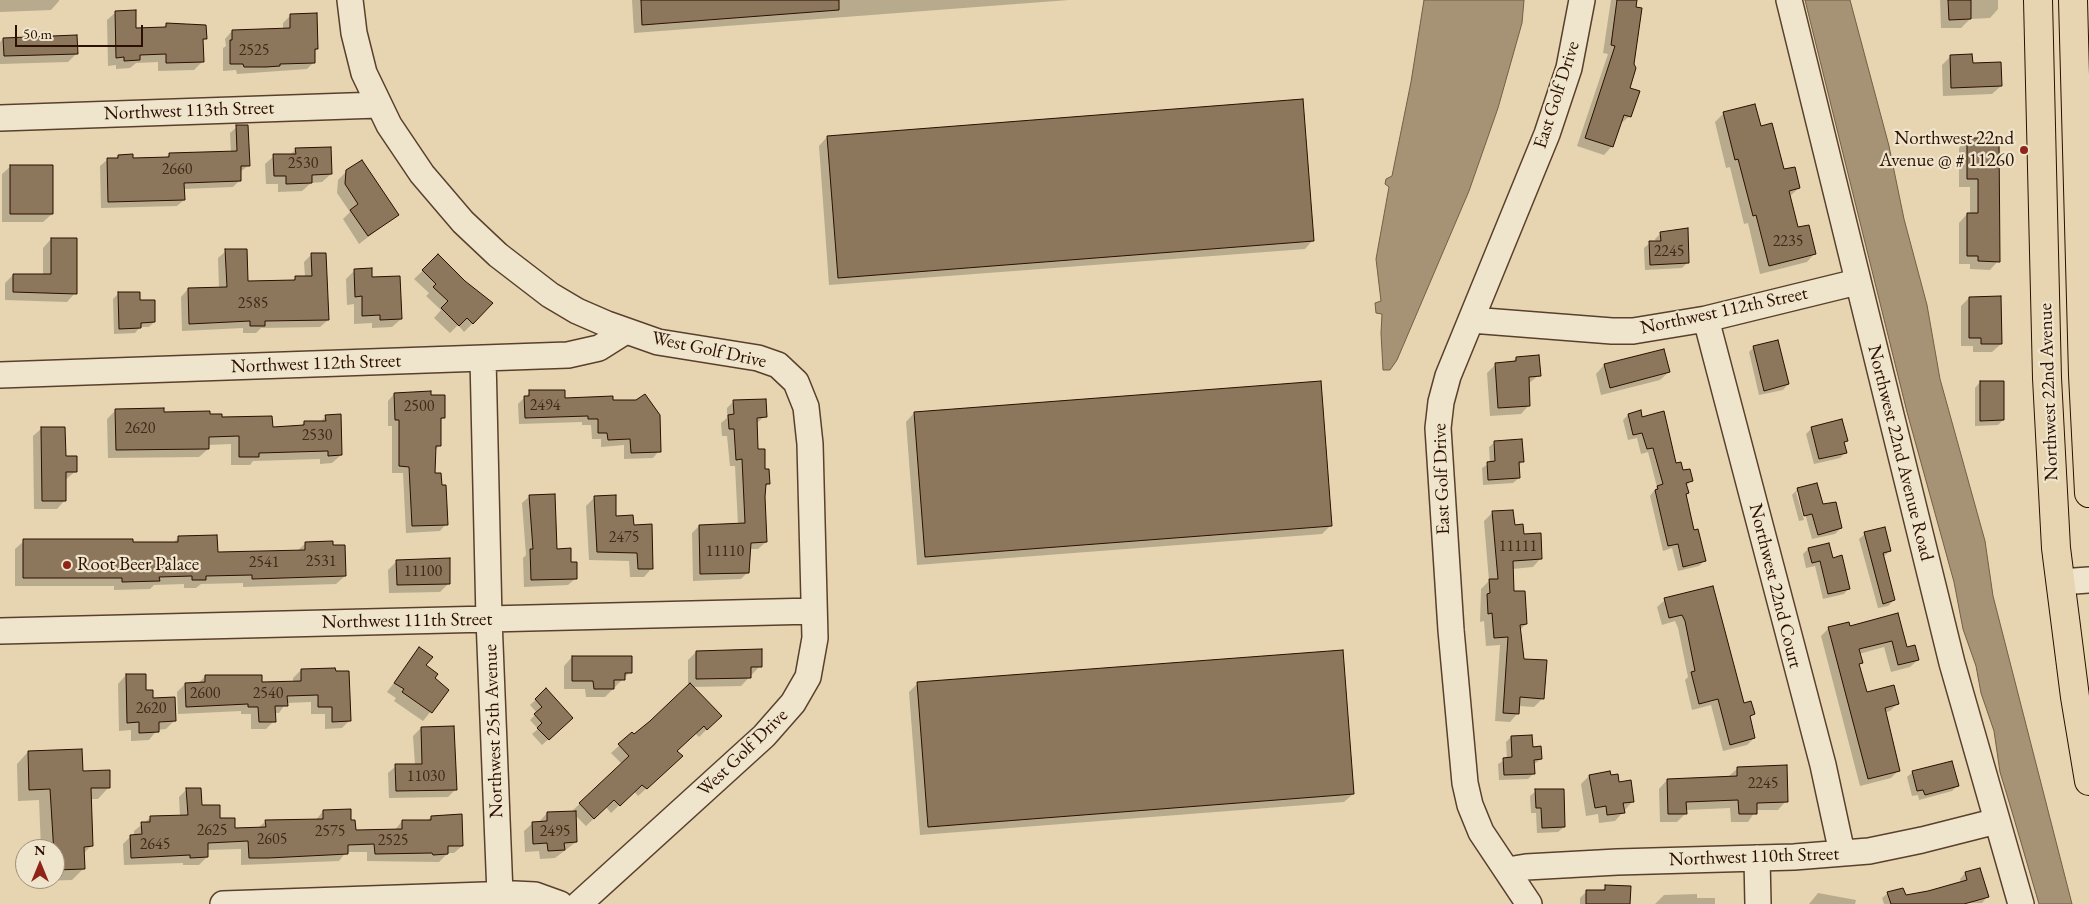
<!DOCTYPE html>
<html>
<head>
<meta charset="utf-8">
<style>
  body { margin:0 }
  #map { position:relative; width:2089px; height:904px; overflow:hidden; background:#e6d5b0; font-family:"EB Garamond",serif }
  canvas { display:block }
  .north { position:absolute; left:15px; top:839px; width:50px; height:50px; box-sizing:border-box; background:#efe4cc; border:1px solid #a18f7a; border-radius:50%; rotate:0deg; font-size:14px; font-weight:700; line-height:20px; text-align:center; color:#2b0f00 }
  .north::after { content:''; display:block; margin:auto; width:18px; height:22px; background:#8f2418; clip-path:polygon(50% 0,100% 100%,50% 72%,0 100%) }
  .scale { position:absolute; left:15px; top:25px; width:128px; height:22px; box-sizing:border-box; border:2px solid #2b0f00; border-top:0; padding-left:6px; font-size:15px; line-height:18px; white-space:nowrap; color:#2b0f00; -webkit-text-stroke:4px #efe4cc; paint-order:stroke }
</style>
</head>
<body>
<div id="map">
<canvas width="2089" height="904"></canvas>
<div class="north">N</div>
<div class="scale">50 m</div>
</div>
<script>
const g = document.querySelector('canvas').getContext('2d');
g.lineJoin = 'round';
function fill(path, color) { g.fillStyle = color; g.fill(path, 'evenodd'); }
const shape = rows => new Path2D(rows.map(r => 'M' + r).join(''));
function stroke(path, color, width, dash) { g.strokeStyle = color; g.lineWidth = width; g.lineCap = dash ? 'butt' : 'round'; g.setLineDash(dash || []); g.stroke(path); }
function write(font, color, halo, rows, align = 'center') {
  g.font = font + ' "EB Garamond",serif'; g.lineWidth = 4.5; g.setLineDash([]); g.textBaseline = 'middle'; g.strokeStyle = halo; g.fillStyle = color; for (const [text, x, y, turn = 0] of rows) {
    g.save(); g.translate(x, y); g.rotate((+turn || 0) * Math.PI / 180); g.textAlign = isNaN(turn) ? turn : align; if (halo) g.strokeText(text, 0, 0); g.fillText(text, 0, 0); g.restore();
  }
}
const water = shape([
  [1424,0,1524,0,1522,23,1498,108,1469,191,1397,360,1390,370,1383,370,1381,333,1382,314,1376,313,1375,303,1381,301,1376,259,1389,187,1385,184,1386,179,1392,176,1411,82,1424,0],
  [1805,0,1850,0,1889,146,1904,219,1927,305,1940,379,1985,541,1993,596,2072,904,2039,904,2013,815,2000,772,1994,731,1981,693,1976,666,1963,629,1954,582,1907,412,1805,0]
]);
fill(water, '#a69274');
stroke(water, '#755e46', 1);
fill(shape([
  [0,0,59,0,59,1,51,10,0,12],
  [632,0,1069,0,634,33],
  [1611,0,1636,0,1629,88,1630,116,1620,124,1612,146,1604,155,1577,146,1608,54,1603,53],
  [1940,0,1998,0,1998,9,1990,18,1970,19,1961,28,1941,28],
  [116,12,135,29,163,28,166,25,205,38,202,41,203,61,194,70,158,71,158,62,136,63,130,68,116,69,116,65,108,66,107,20],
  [290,16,317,49,313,52,314,62,307,69,237,74,236,70,223,71,223,48,226,46,225,39,232,31,283,30,283,23],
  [3,39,77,53,68,62,0,64,0,42],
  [1950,57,1971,65,2001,86,1992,94,1943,96,1942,65],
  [1723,114,1760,127,1783,171,1799,188,1790,196,1798,229,1815,253,1807,262,1760,274,1748,223,1744,224,1730,167,1726,168,1715,122],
  [237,127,249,165,240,172,240,180,233,187,183,189,184,200,177,206,101,208,100,166,107,160,115,159,118,156,132,159,165,158,170,154,231,153,230,133],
  [827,137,1313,240,1305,249,829,285,819,146],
  [1967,139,1998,139,1998,261,1990,270,1970,269,1970,264,1959,264,1959,223,1967,214,1970,214,1970,187,1959,187,1959,148],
  [296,149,331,174,322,182,311,183,302,191,278,192,278,184,266,184,265,164,274,156,290,155],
  [11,166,52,214,43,222,2,222,2,174],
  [347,171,398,214,359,244,343,219,350,212,337,193,338,180],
  [1661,233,1688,262,1682,268,1645,270,1644,248,1650,243,1656,243,1655,239],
  [51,239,75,293,67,302,5,300,5,283,13,275,43,275,43,248],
  [226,251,247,283,292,282,296,278,305,277,304,262,312,254,328,320,320,327,261,328,256,333,243,333,243,328,182,331,181,297,188,289,219,288,218,258],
  [438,256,473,323,464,332,458,325,450,333,434,318,441,310,426,296,429,293,414,279],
  [355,270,371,278,401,319,392,327,372,328,372,323,354,324,354,304,347,305,346,279],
  [118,294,154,322,149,327,140,327,135,333,114,334,113,299],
  [1969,298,2001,344,1992,352,1973,352,1973,346,1961,346,1961,306],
  [1754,347,1788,384,1783,390,1759,395,1749,352],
  [1516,358,1539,375,1528,384,1529,405,1521,414,1490,416,1487,373,1496,364,1511,363],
  [1604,365,1669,372,1660,380,1601,395,1596,374],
  [1980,382,2003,420,1998,425,1975,426,1975,388],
  [530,392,564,399,612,401,659,451,653,458,624,459,624,445,601,447,601,439,592,439,591,425,582,425,582,422,519,424,518,404],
  [394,394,443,418,439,421,439,446,434,451,434,475,446,524,440,531,406,533,403,473,392,473,392,426,388,426,388,401],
  [734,401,765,416,756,424,757,450,769,483,765,487,766,542,758,549,749,549,748,572,741,579,693,581,692,533,699,526,738,525,735,466,730,466,727,436,722,436,721,423,727,418,727,408],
  [115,411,209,415,272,428,300,427,304,422,320,422,326,416,341,455,332,463,320,464,320,459,253,461,250,465,231,465,231,444,208,445,208,449,199,457,108,458,107,419],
  [914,413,1331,525,1322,534,917,565,906,422],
  [1628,415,1641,418,1675,464,1691,481,1686,486,1688,493,1685,496,1693,532,1704,561,1699,566,1678,571,1672,548,1663,551,1650,496,1657,487,1648,452,1641,454,1637,438,1628,440,1623,420],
  [42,428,76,471,65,480,65,500,57,509,34,509,33,436],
  [1812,428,1847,440,1843,443,1846,452,1840,458,1814,464,1806,434],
  [1495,442,1523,461,1518,466,1519,478,1513,483,1483,485,1482,468,1490,463,1489,447],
  [1797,490,1822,506,1841,528,1835,534,1812,539,1799,492,1796,492,1804,520,1799,521,1792,495],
  [530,496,555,550,570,563,576,578,568,585,524,587,523,558,526,555,522,503],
  [594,498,615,517,632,526,652,568,644,577,630,577,629,561,589,560,586,506],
  [1493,512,1513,526,1541,558,1533,567,1512,569,1513,592,1526,624,1520,630,1522,660,1543,698,1534,707,1519,706,1518,713,1510,722,1495,721,1500,645,1486,646,1484,621,1480,622,1481,589,1489,581,1484,521],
  [1865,534,1890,551,1883,557,1894,600,1888,606,1878,608,1859,539],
  [179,537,216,554,297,551,306,543,332,546,345,576,336,584,243,587,243,583,201,584,196,588,184,588,184,584,154,585,150,589,114,590,114,586,15,586,15,549,24,541,173,543],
  [1808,549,1832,559,1849,588,1844,594,1823,599,1815,566,1806,568,1803,554],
  [397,561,449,583,440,592,389,593,388,570],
  [1712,588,1743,705,1753,714,1749,718,1754,738,1747,745,1723,751,1711,705,1692,710,1685,680,1688,677,1678,628,1675,621,1662,625,1657,607,1665,600],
  [1897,615,1906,649,1918,660,1910,667,1891,672,1884,647,1859,654,1861,662,1858,665,1866,694,1897,704,1890,711,1884,713,1898,771,1891,778,1860,786,1821,636,1829,628,1849,628],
  [419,649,424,666,433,679,448,690,423,721,394,701,396,698,387,692],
  [1342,651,1353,794,1344,802,920,835,909,692,917,684],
  [696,652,760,666,741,686,692,687,712,724,699,737,695,733,676,751,673,764,638,796,634,791,611,813,606,807,586,826,574,814,576,842,555,858,540,859,539,851,525,852,524,831,533,823,538,823,547,813,571,812,622,764,611,753,632,734,634,736,651,722,688,686,688,660],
  [572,657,630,672,605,697,586,697,585,689,564,689,564,666],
  [301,670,350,720,342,728,325,729,325,714,311,714,311,702,286,703,279,713,274,713,274,721,266,729,251,729,251,714,241,714,241,711,178,714,177,692,185,684,198,684,205,676,261,684,293,683,293,678],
  [126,675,174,721,166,729,157,730,149,740,131,741,131,730,119,731,118,684],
  [546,690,566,723,542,745,532,734,538,729,530,720,537,713,530,705],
  [421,728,456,789,448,797,389,798,388,773,396,766,415,765,413,736],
  [1511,737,1532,748,1541,759,1533,765,1534,773,1528,779,1499,780,1498,764,1507,759,1506,742],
  [28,752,82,772,109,787,98,799,90,799,91,846,83,854,83,869,72,880,38,881,38,879,55,879,55,849,41,849,39,800,18,801,17,764],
  [1738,768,1786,801,1778,810,1756,810,1748,822,1731,822,1730,808,1686,810,1686,813,1677,822,1660,822,1659,789,1667,780,1729,776],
  [1913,772,1957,786,1952,791,1919,800,1918,795,1912,796,1907,777],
  [1589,776,1610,776,1633,801,1615,821,1599,823,1598,814,1586,816,1581,784],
  [187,789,201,807,234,829,258,828,266,821,316,820,323,811,350,821,354,831,395,830,402,821,427,821,431,817,462,846,454,853,448,853,439,862,367,861,367,852,346,852,339,861,241,865,241,849,207,850,207,857,199,865,183,865,183,863,124,865,123,844,131,836,134,836,134,831,150,818,180,817,179,797],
  [1536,791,1564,827,1558,832,1537,833,1536,813,1531,813,1530,796],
  [1979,869,1987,897,1982,903,1884,904,1882,898,1888,893,1905,897,1961,883,1960,879,1965,873],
  [1606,887,1629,904,1580,904,1580,898,1587,891,1601,891],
  [1818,893,1856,900,1855,904,1809,904],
  [1697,894,1697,898,1715,898,1715,904,1655,904,1664,895]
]), '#0003');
const building = shape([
  [641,0,839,0,839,10,642,25,641,0],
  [1617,0,1637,0,1636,7,1642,8,1634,64,1636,68,1630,88,1640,91,1631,117,1624,115,1613,147,1585,138,1615,46,1611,45,1617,0],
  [1948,0,1971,0,1971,19,1949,20,1948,0],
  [136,10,136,28,166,27,166,23,206,25,207,39,203,39,204,62,166,63,166,54,140,55,140,60,124,61,124,57,116,58,115,11,136,10],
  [317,13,318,49,315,49,315,63,280,64,280,66,266,67,244,67,243,64,230,64,230,40,232,40,232,30,290,28,290,14,317,13],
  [77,35,78,54,4,56,3,38,77,35],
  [1972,54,1973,63,2001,62,2002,86,1951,88,1950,55,1972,54],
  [1303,99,1314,241,838,278,827,136,1303,99],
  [1755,104,1761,126,1772,123,1784,169,1795,167,1800,188,1789,191,1798,227,1809,225,1816,254,1769,266,1756,215,1753,216,1738,159,1735,160,1723,112,1755,104],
  [236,125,248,125,250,166,241,166,241,181,184,183,185,200,108,202,107,158,118,158,118,155,133,154,133,158,169,157,169,153,237,151,236,125],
  [1967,138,1999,138,2000,262,1978,261,1978,256,1967,256,1967,213,1978,213,1978,179,1967,179,1967,138],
  [331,147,332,174,312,175,312,183,286,184,286,176,274,176,273,154,296,154,295,148,331,147],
  [362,160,399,215,368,236,350,210,358,204,345,184,346,170,362,160],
  [10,165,53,165,53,214,10,214,10,165],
  [1688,228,1689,263,1650,265,1649,241,1661,241,1660,232,1688,228],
  [51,238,77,238,77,294,13,292,13,274,51,274,51,238],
  [225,249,247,249,248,281,295,280,295,276,312,276,311,253,326,253,329,320,265,321,265,326,250,326,250,321,189,324,188,288,227,287,225,249],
  [438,254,465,281,493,303,473,324,467,318,459,326,441,308,448,301,433,287,436,284,422,270,438,254],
  [372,268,372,277,400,276,402,319,380,320,380,315,362,316,362,296,355,297,354,269,372,268],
  [118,292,140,292,140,300,155,300,155,322,141,323,141,328,119,329,118,292],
  [2001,296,2002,344,1981,344,1981,338,1969,338,1969,297,2001,296],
  [1778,340,1789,384,1764,391,1753,346,1778,340],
  [1664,349,1670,372,1610,388,1604,364,1664,349],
  [1539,355,1541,376,1529,377,1530,406,1498,408,1495,363,1516,361,1516,357,1539,355],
  [1321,381,1332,526,925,557,914,412,1321,381],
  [1980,381,2004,381,2004,420,1980,421,1980,381],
  [529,390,565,390,565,398,613,396,613,400,636,400,645,394,660,415,661,452,631,453,630,439,608,440,607,433,598,433,598,419,588,419,588,416,525,418,524,396,529,396,529,390],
  [431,391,431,395,445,395,445,418,441,418,441,446,436,446,435,473,441,473,442,485,446,485,448,525,412,526,409,467,399,466,399,420,395,420,394,393,431,391],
  [766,399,767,417,757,418,758,449,765,449,765,469,769,469,770,484,766,484,765,497,767,542,751,543,749,573,700,574,699,525,745,523,742,459,736,460,734,429,729,429,728,415,734,414,733,400,766,399],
  [164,408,164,412,210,411,210,414,222,414,222,417,272,416,273,427,304,425,304,421,326,421,325,415,341,414,342,455,328,456,328,451,259,453,259,457,239,457,239,436,209,437,209,449,116,450,115,409,164,408],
  [1641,410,1642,417,1664,411,1676,463,1681,462,1683,470,1690,469,1693,481,1686,483,1689,493,1686,494,1694,530,1698,529,1706,561,1683,567,1678,544,1668,546,1655,490,1658,489,1657,486,1663,484,1653,448,1647,449,1642,433,1633,435,1628,414,1641,410],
  [1842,419,1848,441,1844,442,1847,453,1819,459,1811,427,1842,419],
  [41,427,65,427,66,456,77,456,77,472,66,472,66,501,42,501,41,427],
  [1522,439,1524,462,1519,462,1520,478,1488,480,1487,462,1495,461,1494,441,1522,439],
  [1817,483,1823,504,1836,502,1842,528,1818,535,1812,514,1804,516,1797,488,1817,483],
  [555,494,557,549,571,548,571,562,577,562,577,579,531,580,530,549,533,549,529,495,555,494],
  [616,495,616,516,633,515,634,525,652,524,653,569,638,569,637,553,597,552,594,496,616,495],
  [1513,510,1515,525,1523,524,1524,534,1541,533,1542,559,1513,561,1514,591,1525,591,1527,624,1520,625,1524,659,1547,660,1544,699,1520,697,1519,714,1503,713,1508,637,1494,638,1492,613,1488,614,1487,594,1490,593,1489,579,1498,579,1492,511,1513,510],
  [1885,527,1891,551,1883,553,1895,600,1883,604,1864,532,1885,527],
  [217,535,218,552,305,550,305,542,333,541,333,545,345,545,346,576,252,579,252,575,206,576,206,580,192,580,192,576,159,577,160,581,122,582,122,578,23,578,23,539,133,539,133,542,178,542,178,536,217,535],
  [1829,543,1833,558,1842,555,1850,589,1828,594,1820,561,1812,563,1808,548,1829,543],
  [450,558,450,584,397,585,396,560,450,558],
  [1713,586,1744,703,1751,701,1755,714,1750,716,1755,738,1730,745,1718,699,1699,704,1691,672,1695,671,1685,621,1682,615,1669,618,1664,598,1713,586],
  [1898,613,1907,647,1915,645,1919,660,1898,665,1892,641,1859,649,1863,663,1859,664,1867,692,1894,685,1899,704,1885,708,1900,771,1868,779,1828,627,1849,622,1850,626,1898,613],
  [419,647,433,657,426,665,438,674,435,678,449,690,432,713,402,692,404,689,394,683,419,647],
  [762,649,762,667,751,667,751,678,696,679,696,651,762,649],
  [1343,650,1354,794,928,827,917,682,1343,650],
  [572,656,632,656,632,673,625,673,625,680,614,680,614,689,594,689,593,681,572,681,572,656],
  [335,668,336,671,349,671,351,721,332,722,332,707,318,707,318,695,287,696,288,706,275,706,276,722,259,722,258,707,248,707,248,704,186,707,185,683,205,682,205,675,262,675,262,682,301,681,301,669,335,668],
  [126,674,146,674,146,690,153,690,153,698,175,697,176,721,159,722,159,732,139,733,139,722,127,723,126,674],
  [690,683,722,716,707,730,704,726,677,751,683,756,647,789,642,785,620,806,614,800,594,819,579,803,629,756,618,744,632,732,634,734,650,721,690,683],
  [546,688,573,718,549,740,537,728,542,723,534,714,542,707,535,699,546,688],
  [454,726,457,790,396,791,395,764,422,764,421,727,454,726],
  [1532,735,1533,747,1541,746,1542,759,1534,760,1535,774,1504,775,1503,758,1512,757,1511,736,1532,735],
  [82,749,83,771,110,770,110,788,91,788,93,846,84,847,85,869,55,870,50,789,29,790,28,751,82,749],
  [1952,761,1959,786,1925,795,1923,790,1917,791,1912,771,1952,761],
  [1787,765,1788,802,1757,803,1757,814,1739,814,1738,800,1686,802,1687,814,1668,814,1667,779,1737,776,1737,767,1787,765],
  [1610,771,1611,775,1618,774,1619,782,1631,780,1634,802,1623,803,1625,813,1607,815,1606,806,1595,808,1589,775,1610,771],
  [186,788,201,788,202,805,220,805,220,818,235,818,235,828,266,827,265,820,323,819,323,810,351,809,351,820,355,820,356,830,402,829,402,820,431,820,431,816,462,814,463,846,448,846,448,854,433,855,432,853,375,854,374,844,348,845,348,854,268,858,249,858,248,841,208,843,208,857,190,858,190,855,131,858,130,835,142,834,141,822,150,822,150,816,188,815,186,788],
  [1535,789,1564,789,1565,827,1542,828,1541,808,1536,808,1535,789],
  [576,811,577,842,564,843,565,850,548,851,547,843,533,844,532,822,547,821,547,812,576,811],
  [1980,868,1989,897,1964,904,1891,904,1887,892,1903,888,1906,895,1928,891,1967,880,1965,872,1980,868],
  [1605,885,1631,886,1630,904,1586,904,1586,890,1605,890,1605,885]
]);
fill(building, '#8c765c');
stroke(building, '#2b0f00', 1);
const minor = shape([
  [350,0,354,33,364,73,389,125,422,174,463,222,498,255,550,295,577,311,607,324,658,342,758,358,778,365,796,382,806,407,810,444,815,638,808,677,793,703,764,736,579,904],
  [1789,0,1952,663,2021,904],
  [0,118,378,105],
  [1706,319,1823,765,1842,853],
  [1471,320,1612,331,1633,331,1706,319,1857,282],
  [483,358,489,619,500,894],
  [0,375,568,355,599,348,626,331],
  [2060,582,2089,580],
  [0,631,814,611],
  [1757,858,1758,904],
  [1508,870,1526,867,1617,862,1794,857,1869,851,1922,840,1997,821],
  [223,904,514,894,535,895,560,904],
  [1529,904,1481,832,1470,805,1465,783,1451,630,1438,428,1441,402,1448,376,1547,134,1569,68,1582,0]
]);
const major = shape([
  [2038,0,2047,378,2056,548,2075,697,2089,781],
  [2073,0,2083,375,2089,493]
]);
stroke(minor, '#5a402c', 28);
stroke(major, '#2b0f00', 30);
stroke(minor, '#efe4cc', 25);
stroke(major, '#e6d5b0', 28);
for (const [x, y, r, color] of [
  [2024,150,5,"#8f2418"],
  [67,565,5,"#8f2418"]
]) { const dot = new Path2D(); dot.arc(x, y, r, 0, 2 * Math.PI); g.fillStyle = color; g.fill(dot); stroke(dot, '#efe4cc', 2); }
write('16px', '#432917', null, [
  ["2525",254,51],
  ["2530",303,164],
  ["2660",177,170],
  ["2235",1788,242],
  ["2245",1669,252],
  ["2585",253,304],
  ["2494",545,406],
  ["2500",419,407],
  ["2620",140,429],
  ["2530",317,436],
  ["2475",624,538],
  ["11111",1518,547],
  ["11110",725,552],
  ["2531",321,562],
  ["2541",264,563],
  ["11100",423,572],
  ["2600",205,694],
  ["2540",268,694],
  ["2620",151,709],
  ["11030",426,777],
  ["2245",1763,784],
  ["2625",212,831],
  ["2575",330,832],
  ["2495",555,832],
  ["2605",272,840],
  ["2525",393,841],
  ["2645",155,845]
]);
write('19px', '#2b0f00', '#efe4cc', [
  ["East Golf Drive",1557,95,-72],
  ["Northwest 113th Street",189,111,-2],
  ["Northwest 112th Street",1724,311,-12],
  ["West Golf Drive",709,350,12],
  ["Northwest 112th Street",316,364,-2],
  ["Northwest 22nd Avenue",2049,392,-92],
  ["Northwest 22nd Avenue Road",1900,453,76],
  ["East Golf Drive",1442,479,-92],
  ["Northwest 22nd Court",1775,586,76],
  ["Northwest 111th Street",407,621,-1],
  ["Northwest 25th Avenue",494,731,-92],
  ["West Golf Drive",743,753,-44],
  ["Northwest 110th Street",1754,857,-2]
]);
write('19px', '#2b0f00', '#efe4cc', [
  ["Northwest 22nd",2014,139],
  ["Avenue @ # 11260",2014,161],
  ["Root Beer Palace",77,565,"left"]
], 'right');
</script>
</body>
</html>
